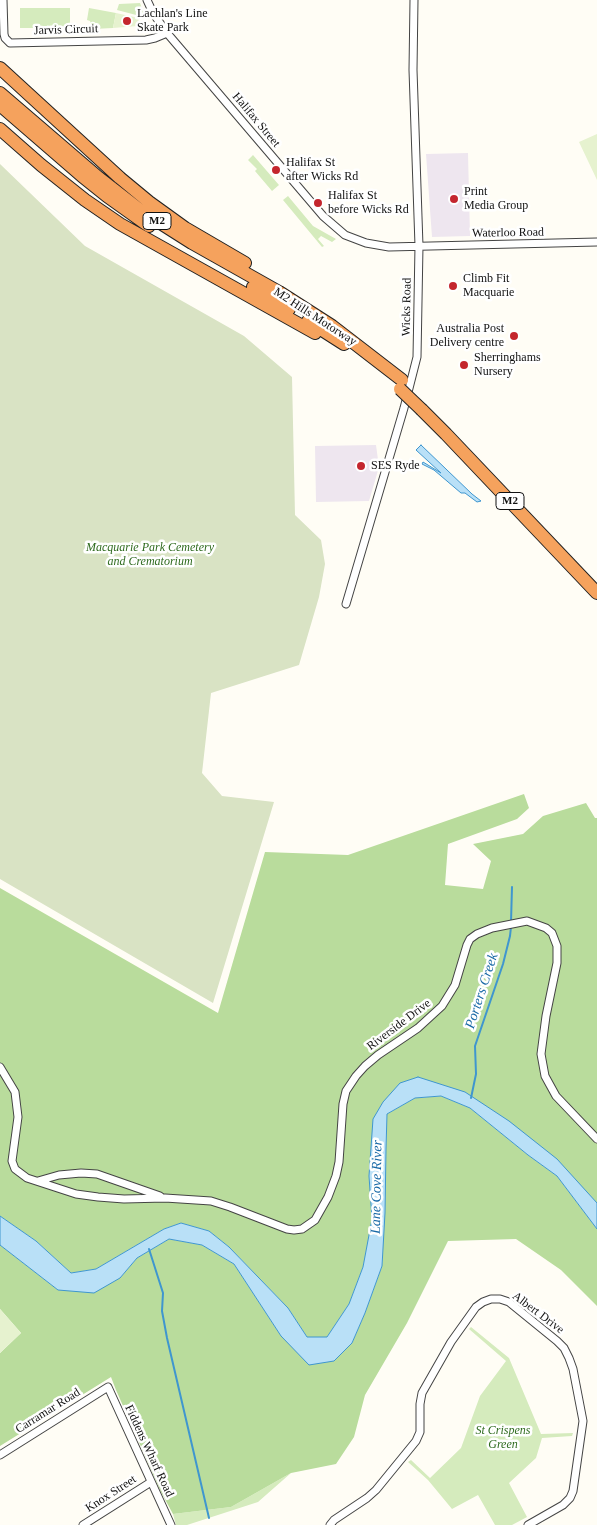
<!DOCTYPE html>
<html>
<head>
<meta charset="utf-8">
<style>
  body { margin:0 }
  canvas { display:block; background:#fffdf5 }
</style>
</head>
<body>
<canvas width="597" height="1525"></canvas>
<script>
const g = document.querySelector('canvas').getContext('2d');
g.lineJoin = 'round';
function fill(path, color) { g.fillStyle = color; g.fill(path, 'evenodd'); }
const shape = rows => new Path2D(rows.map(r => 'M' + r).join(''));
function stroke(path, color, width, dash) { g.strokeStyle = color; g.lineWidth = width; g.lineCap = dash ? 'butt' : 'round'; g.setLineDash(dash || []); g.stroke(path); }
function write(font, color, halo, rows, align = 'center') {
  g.font = font + ' "Times New Roman",serif'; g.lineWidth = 5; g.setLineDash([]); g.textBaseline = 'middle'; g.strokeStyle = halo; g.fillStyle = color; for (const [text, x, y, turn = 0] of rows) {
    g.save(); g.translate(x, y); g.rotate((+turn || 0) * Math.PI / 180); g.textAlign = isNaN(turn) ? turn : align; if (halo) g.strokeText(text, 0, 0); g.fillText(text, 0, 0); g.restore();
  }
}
fill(shape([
  [468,153,470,236,432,237,426,154],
  [376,445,379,467,369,501,316,502,315,446]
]), '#eee6ef');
fill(shape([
  [140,3,143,12,140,16,117,10,119,4],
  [20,8,70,8,70,28,20,28],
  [89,8,116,13,113,28,93,29,90,21,87,20],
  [253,155,279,185,272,191,255,171,257,169,248,160],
  [288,196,313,226,336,239,332,242,321,236,318,239,324,246,322,247,283,200],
  [471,1327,509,1358,541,1434,573,1433,572,1436,542,1438,536,1458,509,1483,527,1517,512,1525,495,1525,478,1495,452,1509,428,1480,408,1462,411,1460,430,1478,461,1448,480,1396,506,1361,469,1329],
  [291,1473,258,1502,187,1525,176,1525,173,1514,231,1507]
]), '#d5ebbd');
fill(shape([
  [524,794,529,808,517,819,448,844,445,885,483,889,491,861,473,844,523,834,543,816,586,803,595,818,597,818,597,1203,587,1193,465,1092,383,1102,369,1176,373,1219,363,1267,349,1304,327,1337,307,1337,288,1308,229,1247,209,1231,181,1223,164,1229,96,1269,71,1273,36,1241,0,1216,0,888,218,1013,265,852,348,855],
  [441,1096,470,1108,528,1155,557,1176,597,1229,597,1306,561,1270,516,1239,448,1241,407,1323,365,1395,354,1437,336,1464,291,1473,231,1507,173,1514,161,1492,116,1390,111,1377,0,1446,0,1353,21,1333,0,1309,0,1245,58,1290,120,1278,137,1258,169,1239,202,1245,234,1264,281,1336,352,1343,365,1313,382,1266,387,1114,415,1098]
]), '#b9dc9c');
fill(shape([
  [0,164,85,246,244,336,292,377,295,515,321,540,325,564,319,597,299,665,211,693,202,773,222,796,274,802,213,1003,0,879]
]), '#d9e3c4');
fill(shape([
  [116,13,139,18,138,26,113,28],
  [597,134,597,180,579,142],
  [0,1309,21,1333,0,1353]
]), '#e6f2cf');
const water = shape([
  [421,445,472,494,481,501,477,502,465,493,461,493,434,470,422,464,423,462,441,473,416,450,421,445],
  [418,1077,465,1092,509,1121,557,1159,597,1203,597,1229,557,1176,528,1155,470,1108,441,1096,415,1098,387,1114,386,1149,385,1213,382,1266,365,1313,352,1343,334,1361,309,1365,281,1336,234,1264,202,1245,169,1239,137,1258,120,1278,94,1293,58,1290,0,1245,0,1216,36,1241,71,1273,96,1269,164,1229,181,1223,209,1231,229,1247,288,1308,307,1337,327,1337,349,1304,363,1267,372,1219,369,1176,373,1119,383,1102,400,1083,418,1077]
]);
fill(water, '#b9e0f7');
stroke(water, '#3f96cf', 1);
stroke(shape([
  [511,922,512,887],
  [471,1098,476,1074,475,1046,503,964,510,936,511,927],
  [149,1249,163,1293,162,1311,167,1338,209,1518]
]), '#3f96cf', 2);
const street = shape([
  [3,0,4,34,5,38,10,43,146,40,155,38,167,33],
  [147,0,153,13,167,33,323,216,345,235,366,243,389,247,597,242],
  [346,604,404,408,417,357,419,246,413,70,414,0],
  [0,1067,15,1092,18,1117,12,1161,15,1169,27,1178,76,1194,98,1197,124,1199,165,1198,211,1201,230,1207,287,1229,294,1230,302,1229,315,1220,328,1197,336,1176,339,1162,343,1104,346,1091,356,1076,365,1066,378,1055,418,1028,442,1006,455,985,467,945,470,939,477,934,492,928,527,921,546,928,552,933,557,946,557,963,546,1016,541,1054,545,1076,556,1096,597,1139],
  [38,1181,59,1175,81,1173,97,1174,160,1196],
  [0,1455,108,1387,171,1525],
  [83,1525,151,1482],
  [330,1525,334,1520,367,1498,376,1490,416,1441,420,1432,420,1404,422,1393,451,1342,476,1307,483,1302,491,1299,500,1299,509,1302,557,1341,564,1348,569,1358,573,1369,583,1421,573,1491,570,1498,563,1505,528,1525]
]);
const highway = shape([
  [0,68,120,178,149,202,185,228,245,263],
  [0,93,99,178,140,210,192,243,279,292,332,326,402,380],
  [0,105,82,176,107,196,149,226],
  [0,129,41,165,85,200,120,224,315,333],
  [253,287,289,309],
  [308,321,344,344],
  [422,410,446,434,597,593]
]);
stroke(street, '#444', 9);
stroke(highway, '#222', 14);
stroke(street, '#fff', 7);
stroke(highway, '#f5a25d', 12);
const highwayBridge = shape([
  [400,389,422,410]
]);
stroke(highwayBridge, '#222', 14, []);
stroke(highwayBridge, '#f5a25d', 12);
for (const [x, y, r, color] of [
  [127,21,5,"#c4262e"],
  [276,170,5,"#c4262e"],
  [454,199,5,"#c4262e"],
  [318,203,5,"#c4262e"],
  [453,286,5,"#c4262e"],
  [514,336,5,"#c4262e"],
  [464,365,5,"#c4262e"],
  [361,466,5,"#c4262e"]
]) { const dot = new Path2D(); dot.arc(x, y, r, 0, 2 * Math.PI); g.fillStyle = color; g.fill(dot); stroke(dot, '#fff', 2); }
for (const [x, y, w] of [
  [157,221,28],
  [510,501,28]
]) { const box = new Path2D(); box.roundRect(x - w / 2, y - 8.5, w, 17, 4); g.fillStyle = '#fff'; g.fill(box); stroke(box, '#111', 1); }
write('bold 11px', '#111', null, [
  ["M2",157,221],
  ["M2",510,501]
]);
write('12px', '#111', '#fff', [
  ["Lachlan's Line",137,14],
  ["Skate Park",137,28],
  ["Halifax St",286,163],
  ["after Wicks Rd",286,177],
  ["Print",464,192],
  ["Media Group",464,206],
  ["Halifax St",328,196],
  ["before Wicks Rd",328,210],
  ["Climb Fit",463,279],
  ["Macquarie",463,293],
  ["Australia Post",504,329,"right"],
  ["Delivery centre",504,343,"right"],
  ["Sherringhams",474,358],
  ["Nursery",474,372],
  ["SES Ryde",371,466]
], 'left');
write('12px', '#111', '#fff', [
  ["Jarvis Circuit",66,30,-2],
  ["Halifax Street",256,120,50],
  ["Waterloo Road",508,233,-1],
  ["Wicks Road",407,307,-89],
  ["M2 Hills Motorway",315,317,33],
  ["Riverside Drive",399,1025,-37],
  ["Albert Drive",538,1313,37],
  ["Carramar Road",48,1411,-32],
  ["Fiddens Wharf Road",149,1451,65],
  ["Knox Street",111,1494,-33]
]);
write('italic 12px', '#2f6b1f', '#fff', [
  ["Macquarie Park Cemetery",150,548],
  ["and Crematorium",150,562],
  ["St Crispens",503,1431],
  ["Green",503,1445]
]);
write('italic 14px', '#1768a6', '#fff', [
  ["Porters Creek",482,991,-72],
  ["Lane Cove River",377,1187,-89]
]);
</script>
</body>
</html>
